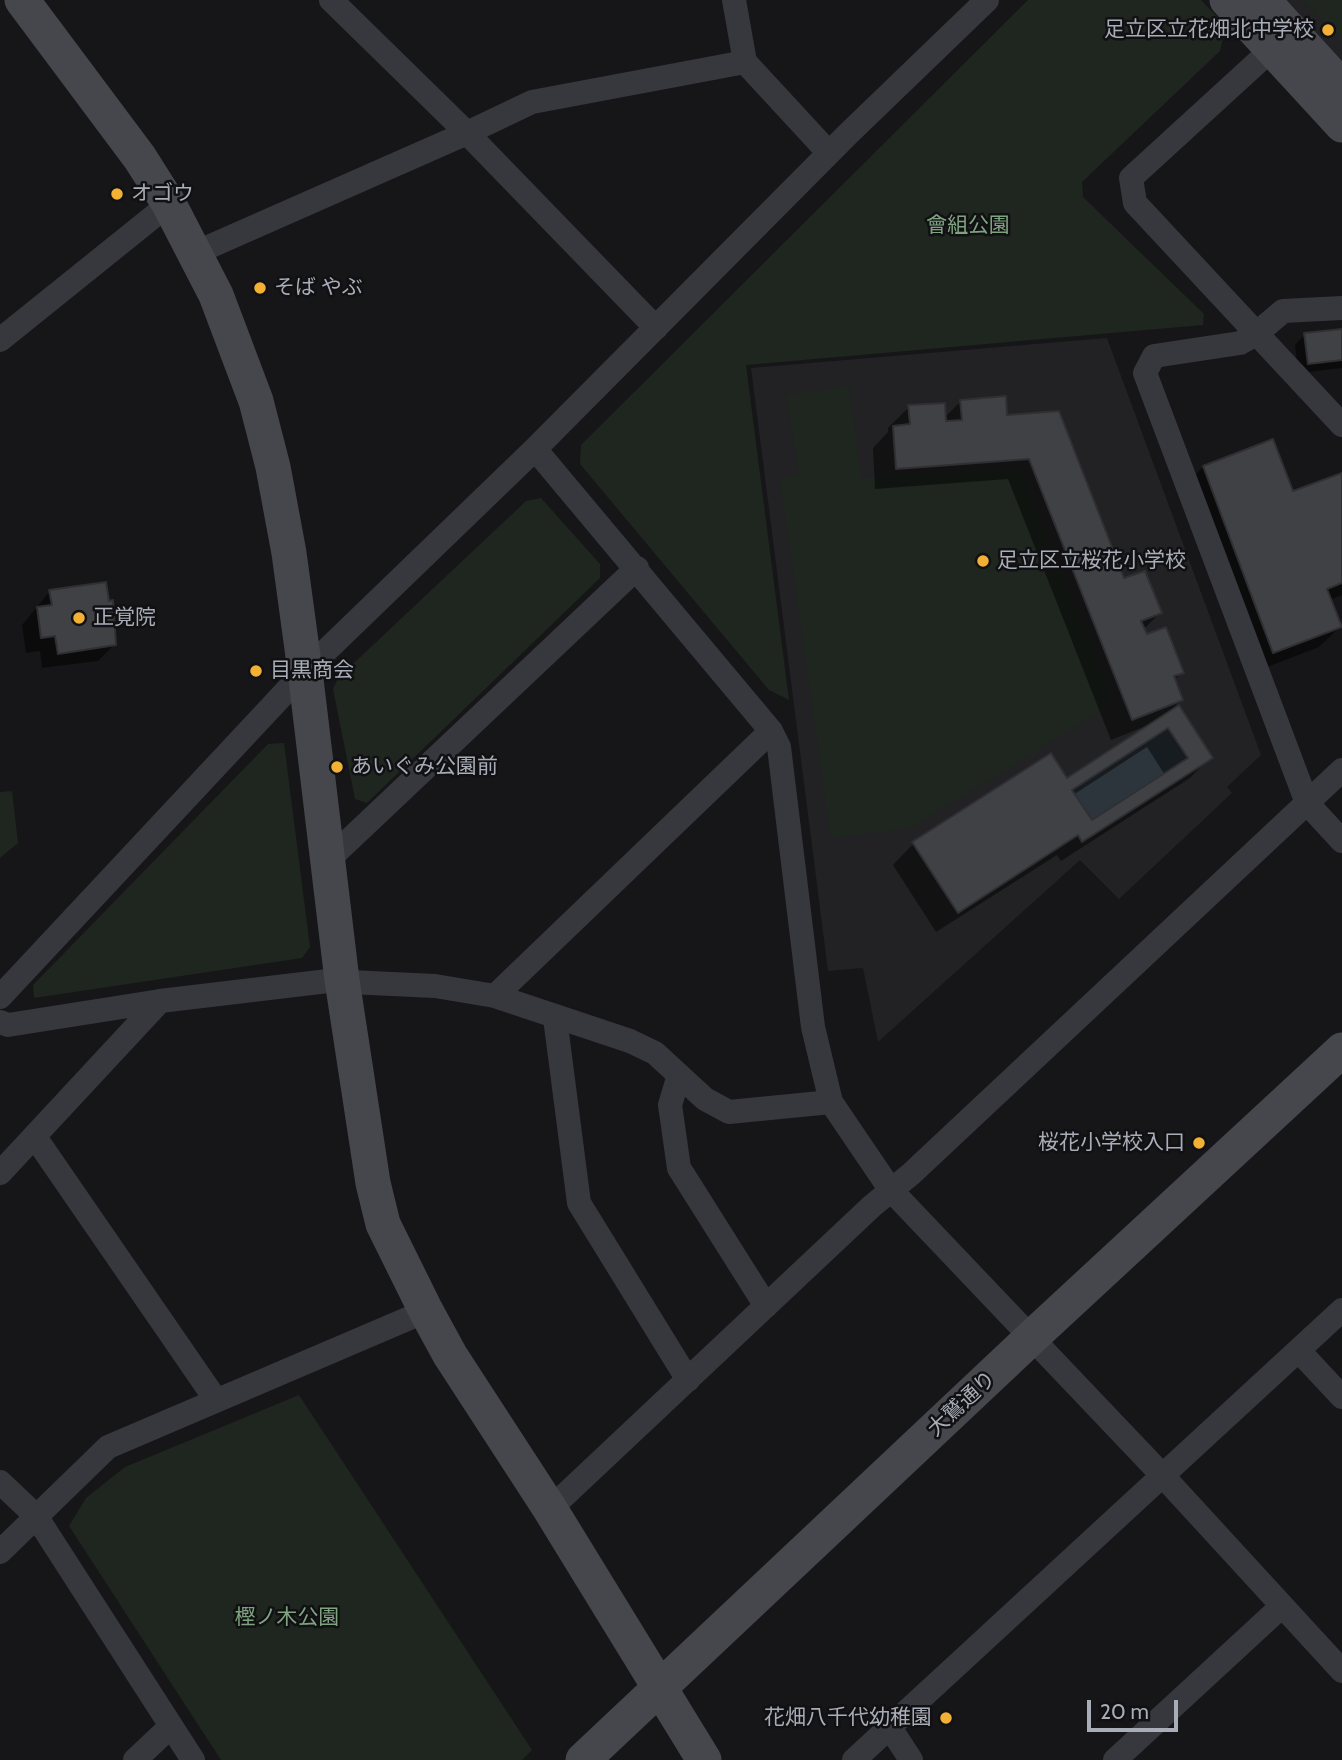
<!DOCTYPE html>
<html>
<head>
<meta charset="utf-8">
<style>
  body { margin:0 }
  #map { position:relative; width:1342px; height:1760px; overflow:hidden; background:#161618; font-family:Cabin,sans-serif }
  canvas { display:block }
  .scale { position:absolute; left:1087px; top:1700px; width:91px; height:32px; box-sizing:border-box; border:4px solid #a8adb8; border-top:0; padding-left:9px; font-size:21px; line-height:24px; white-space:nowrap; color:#a8adb8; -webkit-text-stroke:5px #111113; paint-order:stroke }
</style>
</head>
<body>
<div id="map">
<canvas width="1342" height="1760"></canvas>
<div class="scale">20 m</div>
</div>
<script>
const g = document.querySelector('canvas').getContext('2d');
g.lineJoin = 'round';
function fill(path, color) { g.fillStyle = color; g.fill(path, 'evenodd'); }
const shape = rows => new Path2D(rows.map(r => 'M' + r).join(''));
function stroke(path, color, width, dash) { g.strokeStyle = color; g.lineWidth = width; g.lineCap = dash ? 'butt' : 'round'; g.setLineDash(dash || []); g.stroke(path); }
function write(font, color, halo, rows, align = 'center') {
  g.font = font + ' Cabin,"Noto Sans JP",sans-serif'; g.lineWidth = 5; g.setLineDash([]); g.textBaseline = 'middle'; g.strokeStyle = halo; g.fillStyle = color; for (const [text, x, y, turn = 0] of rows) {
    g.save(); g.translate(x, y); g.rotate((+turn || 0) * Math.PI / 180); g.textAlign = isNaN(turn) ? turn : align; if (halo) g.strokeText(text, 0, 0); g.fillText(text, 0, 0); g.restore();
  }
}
fill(shape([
  [1287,0,1342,0,1342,61],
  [1107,338,1261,755,1227,787,1232,793,1119,899,1080,860,878,1042,863,968,828,971,751,368]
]), '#222225');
fill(shape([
  [1028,0,1201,0,1226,26,1220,51,1082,182,1083,197,1204,314,1203,325,746,365,789,700,769,690,580,464,581,445],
  [1304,0,1342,0,1342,41],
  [849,386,861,478,1019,468,1110,694,1103,710,911,828,831,838,780,479,799,475,786,395],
  [541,498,600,564,600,578,367,803,355,799,333,689,338,678,526,501],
  [284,743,310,947,302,958,34,998,33,985,268,744],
  [12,791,18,843,0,858,0,792],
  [299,1395,532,1750,522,1760,221,1760,69,1526,86,1498,125,1467]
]), '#1e261f');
fill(shape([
  [1168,728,1188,758,1092,820,1072,790]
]), '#2c353c');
fill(shape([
  [1342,330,1342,368,1298,373,1295,345,1305,334],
  [961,401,1005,417,1123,581,1160,613,1143,630,1182,672,1174,680,1181,700,1170,711,1210,757,1190,778,1061,861,1057,855,936,932,893,865,913,844,1066,780,1146,726,1111,740,1008,479,875,489,873,448,888,432,888,428,909,407,944,418],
  [1147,747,1165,775,1091,822,1073,795],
  [1203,467,1292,494,1342,475,1342,595,1330,600,1340,627,1319,647,1252,673,1183,488],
  [50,591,114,645,98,661,42,668,40,651,26,653,22,625]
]), '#0007');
const building = shape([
  [1342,329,1342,360,1308,364,1304,333,1342,329],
  [1006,396,1007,415,1059,411,1124,578,1145,571,1162,613,1141,621,1147,634,1166,627,1184,673,1174,676,1183,700,1132,720,1029,459,896,469,893,426,910,424,908,405,945,403,946,421,962,420,960,400,1006,396],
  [1273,439,1293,491,1342,473,1342,583,1327,589,1342,627,1273,653,1203,466,1273,439],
  [106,582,109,601,113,600,116,645,58,654,55,636,41,638,37,607,52,605,49,590,106,582],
  [1179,705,1213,758,1082,842,1078,835,958,913,912,842,1051,753,1067,778,1179,705],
  [1168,728,1188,758,1092,820,1072,790,1168,728]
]);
fill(building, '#404145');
stroke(building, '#303034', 2);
stroke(shape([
  [331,0,467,133,656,328],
  [734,0,745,62],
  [1283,39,1131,178,1135,203,1342,425],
  [195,253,467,133,532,102,745,62,829,153],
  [1342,308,1283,311,1256,334,1240,343,1154,356,1145,373,1307,803,1342,841],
  [0,340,169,204],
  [535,449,771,731,779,747,813,1027,831,1102,890,1189,1163,1476,1342,1671],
  [327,861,637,568],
  [495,996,771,731],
  [0,997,305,671,535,449,848,134,987,0],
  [555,1018,579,1203,688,1380],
  [0,1022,8,1025,160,1001,328,981,435,986,495,996,630,1041,655,1053,705,1099,729,1112,831,1102],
  [679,1075,670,1105,679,1168,766,1306],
  [35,1137,216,1400],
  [0,1173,160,1001],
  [1299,1351,1342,1397],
  [0,1482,36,1516,193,1760],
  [550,1509,872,1206,911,1174,1342,770],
  [0,1552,108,1447,426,1311],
  [889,1726,911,1760],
  [135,1760,170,1727],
  [854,1760,1342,1310],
  [1115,1760,1282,1606]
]), '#37383d', 24);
stroke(shape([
  [22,0,140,158,169,204,216,295,256,401,273,467,289,553,305,671,342,980,373,1183,383,1224,426,1311,450,1355,550,1509,704,1760],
  [1227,0,1342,125],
  [1263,0,1342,87],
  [583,1760,1031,1338,1342,1050]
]), '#45474d', 35);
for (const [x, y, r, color] of [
  [1328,30,7,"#f2b134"],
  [117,194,7,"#f2b134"],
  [260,288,7,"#f2b134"],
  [983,561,7,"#f2b134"],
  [79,618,7,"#f2b134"],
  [256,671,7,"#f2b134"],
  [337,767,7,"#f2b134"],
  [1199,1143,7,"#f2b134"],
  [946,1718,7,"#f2b134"]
]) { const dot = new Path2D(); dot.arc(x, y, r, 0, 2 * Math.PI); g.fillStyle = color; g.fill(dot); stroke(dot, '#111113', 2.5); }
write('21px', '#a8adb8', '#111113', [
  ["足立区立花畑北中学校",1314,30,"right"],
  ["オゴウ",131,194],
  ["そば やぶ",274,288],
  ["足立区立桜花小学校",997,561],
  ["正覚院",93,618],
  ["目黒商会",270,671],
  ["あいぐみ公園前",351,767],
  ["桜花小学校入口",1185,1143,"right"],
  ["花畑八千代幼稚園",932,1718,"right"]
], 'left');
write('21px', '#7fa381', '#111113', [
  ["會組公園",968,226],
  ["樫ノ木公園",287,1618]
]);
write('21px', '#a8adb8', '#111113', [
  ["大鷲通り",962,1404,-43]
]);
</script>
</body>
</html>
